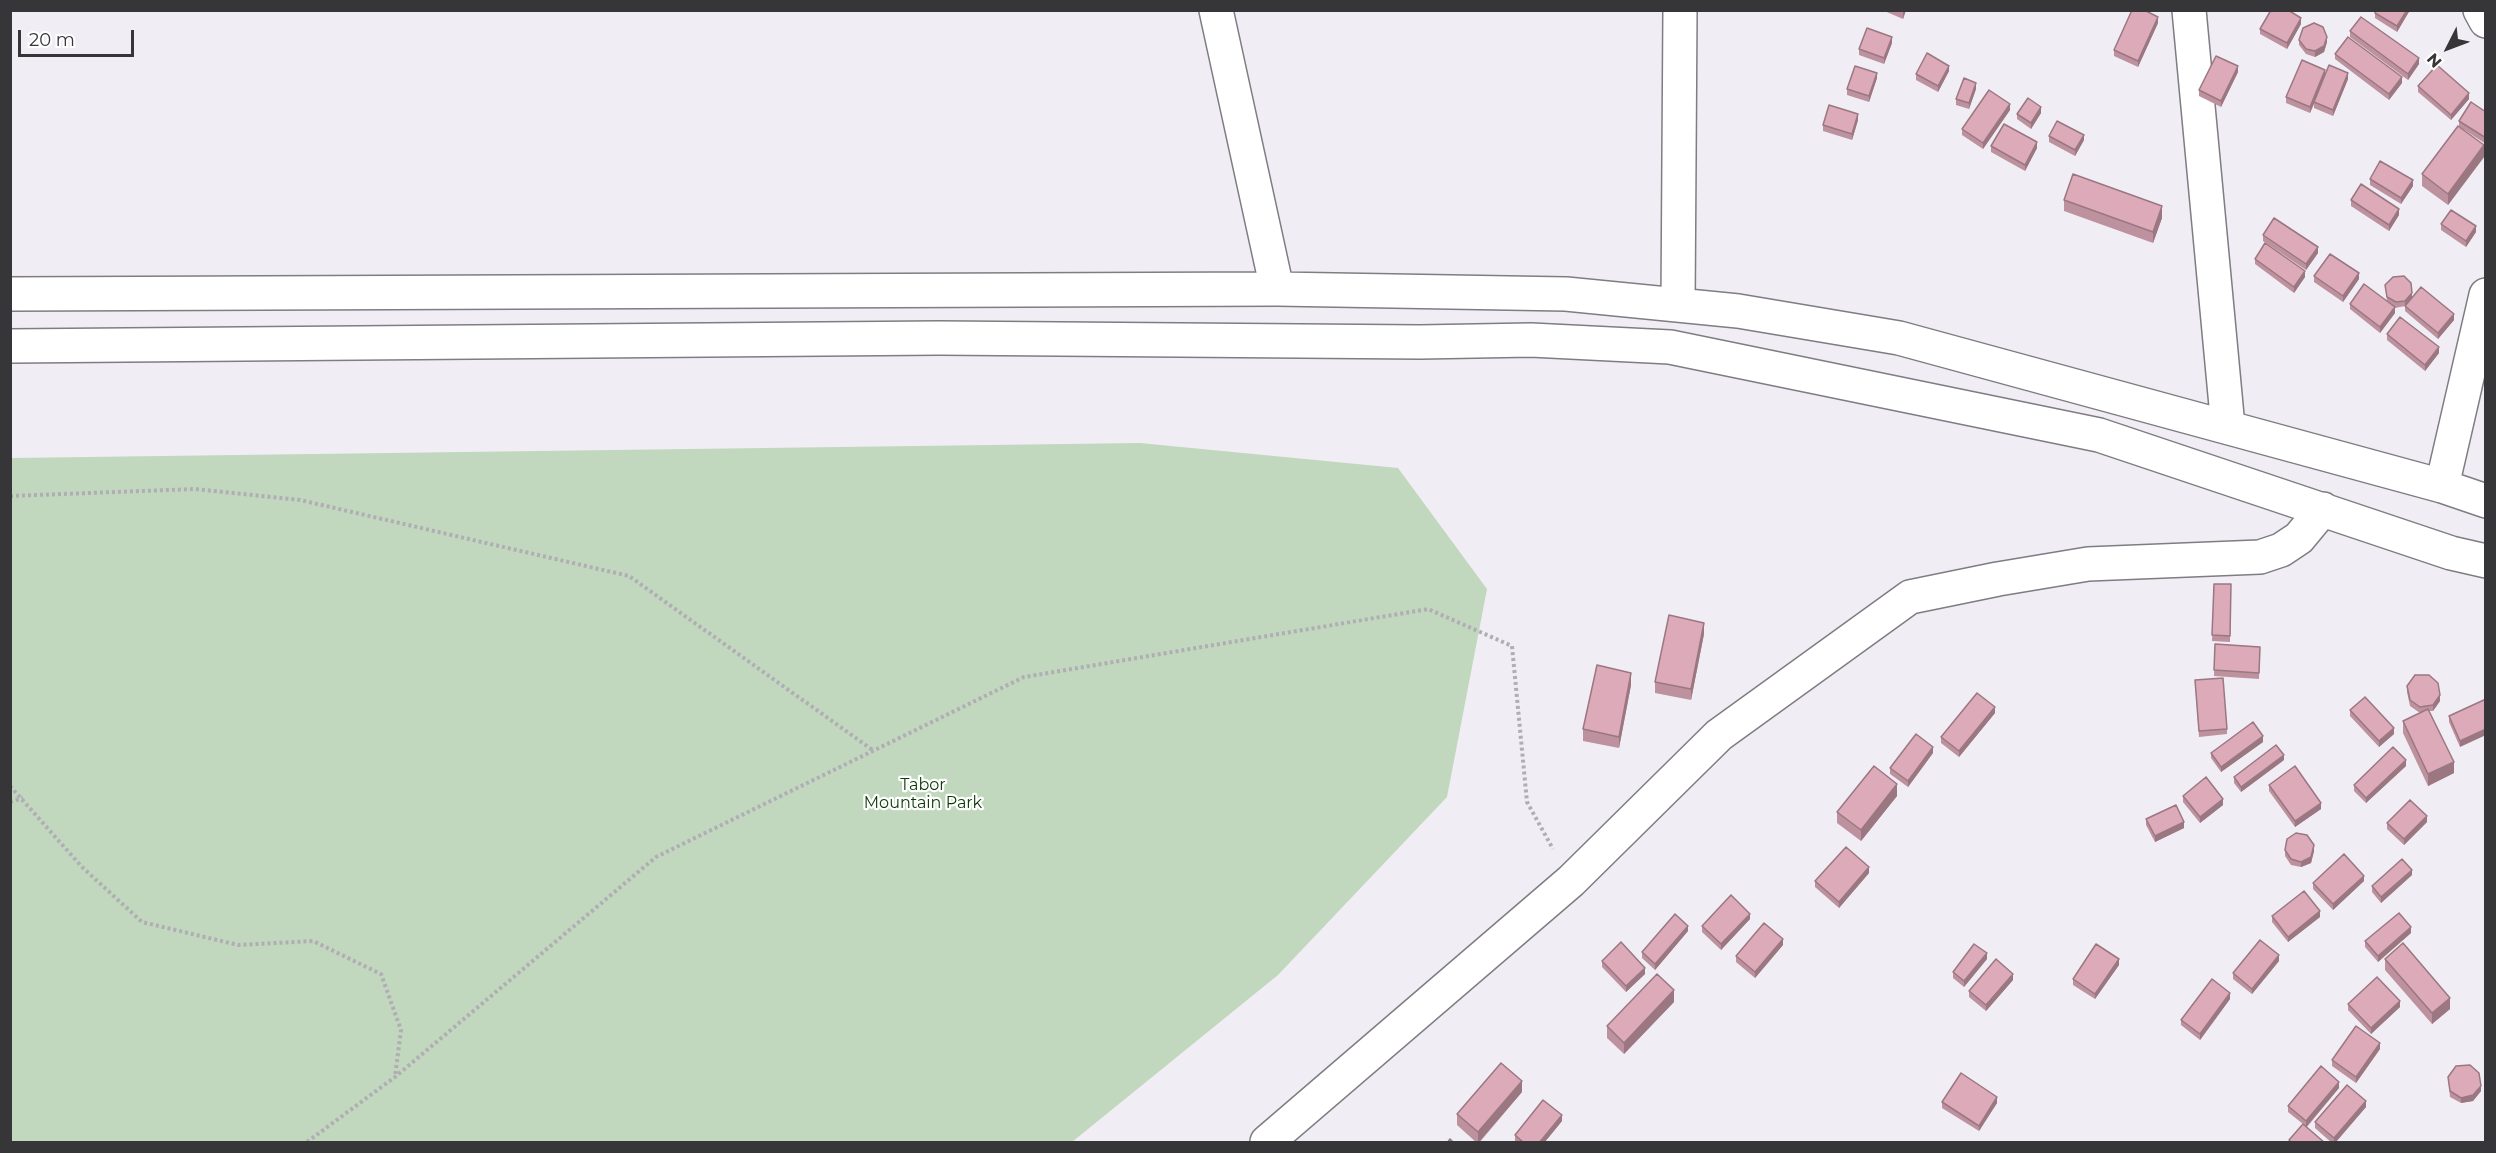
<!DOCTYPE html>
<html>
<head>
<meta charset="utf-8">
<style>
  body { margin:0 }
  #map { position:relative; width:2496px; height:1153px; overflow:hidden; background:#f1edf5; font-family:Montserrat,sans-serif }
  canvas { display:block }
  .frame { position:absolute; inset:0; border:12px solid #363538; pointer-events:none }
  .north { position:absolute; left:2418px; top:18px; width:60px; height:60px; -webkit-text-stroke:4px #fff; paint-order:stroke; rotate:228deg; font-size:16px; font-weight:700; line-height:24px; text-align:center; color:#363538 }
  .north::after { content:''; display:block; margin:auto; width:21px; height:27px; background:#363538; clip-path:polygon(50% 0,100% 100%,50% 72%,0 100%) }
  .scale { position:absolute; left:18px; top:30px; width:116px; height:27px; box-sizing:border-box; border:3px solid #363538; border-top:0; padding-left:8px; font-size:18px; line-height:21px; white-space:nowrap; color:#363538; -webkit-text-stroke:4px #fff; paint-order:stroke }
</style>
</head>
<body>
<div id="map">
<canvas width="2496" height="1153"></canvas>
<div class="frame"></div>
<div class="north">N</div>
<div class="scale">20 m</div>
</div>
<script>
const g = document.querySelector('canvas').getContext('2d');
g.lineJoin = 'round';
function fill(path, color) { g.fillStyle = color; g.fill(path, 'evenodd'); }
const shape = rows => new Path2D(rows.map(r => 'M' + r).join(''));
function stroke(path, color, width, dash) { g.strokeStyle = color; g.lineWidth = width; g.lineCap = dash ? 'butt' : 'round'; g.setLineDash(dash || []); g.stroke(path); }
function write(font, color, halo, rows, align = 'center') {
  g.font = font + ' Montserrat,sans-serif'; g.lineWidth = 4.5; g.setLineDash([]); g.textBaseline = 'middle'; g.strokeStyle = halo; g.fillStyle = color; for (const [text, x, y, turn = 0] of rows) {
    g.save(); g.translate(x, y); g.rotate((+turn || 0) * Math.PI / 180); g.textAlign = isNaN(turn) ? turn : align; if (halo) g.strokeText(text, 0, 0); g.fillText(text, 0, 0); g.restore();
  }
}
fill(shape([
  [1140,443,1398,468,1487,589,1447,797,1278,975,1072,1142,11,1142,11,458]
]), '#c1d8be');
const minor = shape([
  [1216,10,1277,289],
  [2189,10,2228,427],
  [2480,10,2486,21],
  [10,294,1277,289,1566,294,1738,311,1899,338,2442,486,2486,501],
  [1678,305,1680,10],
  [10,346,939,338,1420,342,1531,340,1670,347,2099,435,2451,553,2486,561],
  [2442,486,2486,295],
  [1267,1142,1571,881,1719,735,1910,597,1998,579,2088,564,2260,557,2281,550,2299,538,2323,509]
]);
stroke(minor, '#7f7c82', 36);
stroke(shape([
  [10,496,195,489,300,500,629,576,874,751],
  [10,786,82,867,142,922,238,945,313,941,381,974,401,1030,395,1077],
  [10,802,23,798],
  [307,1142,395,1077,656,857,1024,677,1428,609,1512,646,1527,802,1553,849]
]), '#b0adb4', 4, [3, 3]);
stroke(minor, '#fff', 33);
fill(shape([
  [1882,10,1906,10,1903,19],
  [2376,10,2410,10,2397,32,2375,18,2375,13],
  [2158,23,2138,67,2114,56,2114,50],
  [2301,24,2287,49,2260,34,2260,29],
  [2350,31,2419,64,2408,80,2350,37],
  [2299,40,2327,42,2324,52,2315,57,2306,54,2299,45],
  [1892,43,1884,64,1859,55,1859,49],
  [2335,54,2402,83,2389,100,2335,59],
  [1949,71,1938,92,1916,80,1916,74],
  [2238,72,2221,107,2199,96,2199,90],
  [2325,74,2348,79,2333,116,2314,108,2314,104,2310,113,2286,103,2286,97],
  [1877,78,1869,102,1847,95,1847,89],
  [2418,86,2469,99,2451,120,2418,92],
  [1976,89,1969,109,1956,105,1956,99],
  [2010,110,1983,149,1962,135,1962,129],
  [2486,112,2486,144,2463,129,2484,157,2448,205,2422,186,2422,174,2459,126,2459,121],
  [2041,113,2031,129,2017,119,2017,114],
  [1858,120,1852,140,1823,131,1823,125],
  [2049,136,2084,140,2075,156,2049,142],
  [1991,146,2037,148,2025,171,1991,152],
  [2370,179,2413,186,2401,204,2370,185],
  [2064,200,2162,218,2153,243,2064,211],
  [2351,200,2399,215,2389,231,2351,206],
  [2441,224,2476,232,2466,247,2441,230],
  [2263,235,2318,253,2306,270,2263,241],
  [2255,259,2305,277,2294,293,2255,264],
  [2314,276,2359,279,2343,302,2314,282],
  [2385,285,2412,299,2454,320,2438,339,2405,311,2405,306,2395,308,2395,313,2380,333,2350,309,2350,304,2387,301],
  [2387,334,2439,353,2425,371,2387,340],
  [2214,584,2231,584,2230,642,2212,641],
  [1704,634,1691,700,1655,693,1655,682],
  [2215,644,2260,647,2259,679,2214,676],
  [2195,680,2227,729,2227,734,2199,737],
  [1631,685,1619,748,1583,741,1583,729],
  [2407,686,2440,701,2433,711,2429,711,2454,773,2428,786,2403,733,2403,721,2420,713,2410,706,2407,692],
  [2486,699,2460,747,2449,722,2449,716],
  [2350,710,2394,734,2379,747,2350,716],
  [1995,713,1959,757,1941,743,1941,737],
  [2263,742,2221,772,2211,758,2211,753],
  [1933,753,1908,787,1890,774,1890,768],
  [2284,760,2241,792,2234,783,2234,777],
  [2406,766,2366,803,2354,791,2354,785],
  [2269,785,2321,809,2295,827,2269,791],
  [1897,796,1861,841,1837,823,1837,812],
  [2183,796,2223,805,2200,823,2183,802],
  [2146,819,2184,828,2155,842,2146,825],
  [2427,822,2404,845,2387,829,2387,823],
  [2285,850,2314,851,2311,863,2301,867,2291,865,2285,856],
  [1869,873,1839,908,1815,887,1815,881],
  [2412,875,2381,903,2372,892,2372,886],
  [2364,881,2333,910,2313,889,2313,883],
  [2272,916,2320,917,2288,942,2272,922],
  [1750,919,1721,950,1702,932,1702,926],
  [1688,931,1655,970,1642,958,1642,952],
  [2411,933,2378,962,2365,947,2365,941],
  [1783,945,1755,978,1736,962,1736,956],
  [1987,959,1964,987,1953,978,1953,972],
  [2385,959,2450,1009,2432,1024,2385,970],
  [1602,961,1645,974,1626,992,1602,967],
  [2279,961,2252,994,2233,979,2233,973],
  [2119,965,2095,999,2073,985,2073,979],
  [2013,980,1986,1011,1969,997,1969,991],
  [2230,999,2200,1040,2181,1025,2181,1020],
  [1674,1002,1624,1054,1607,1038,1607,1026],
  [2348,1004,2400,1007,2371,1034,2348,1010],
  [2380,1049,2356,1083,2332,1066,2332,1060],
  [2448,1077,2481,1091,2473,1101,2461,1103,2450,1097],
  [2339,1088,2307,1127,2325,1143,2289,1143,2289,1140,2303,1124,2288,1112,2288,1106],
  [1522,1092,1479,1143,1477,1143,1457,1125,1457,1114],
  [1942,1102,1997,1103,1979,1131,1942,1108],
  [2366,1107,2335,1143,2332,1143,2315,1128,2315,1122],
  [1562,1121,1544,1143,1517,1143,1515,1141,1515,1135]
]), '#bd929e');
fill(shape([
  [1904,10,1906,10,1903,19,1903,13],
  [2407,10,2410,10,2397,32,2397,26],
  [2158,17,2158,23,2138,67,2138,61],
  [2301,18,2301,24,2287,49,2287,43],
  [1892,37,1892,43,1884,64,1884,58],
  [2327,37,2327,42,2324,52,2315,57,2315,51],
  [2419,58,2419,64,2408,80,2408,74],
  [1949,66,1949,71,1938,92,1938,86],
  [2238,66,2238,72,2221,107,2221,101],
  [2325,70,2325,76,2310,113,2310,107],
  [1877,73,1877,78,1869,102,1869,96],
  [2348,73,2348,79,2333,116,2333,110],
  [2402,77,2402,83,2389,100,2389,94],
  [1976,83,1976,89,1969,109,1969,103],
  [2469,93,2469,99,2451,120,2451,115],
  [2010,104,2010,110,1983,149,1983,143],
  [2041,107,2041,113,2031,129,2031,123],
  [1858,114,1858,120,1852,140,1852,134],
  [2084,135,2084,140,2075,156,2075,150],
  [2037,142,2037,148,2025,171,2025,165],
  [2484,145,2484,157,2448,205,2448,194],
  [2413,180,2413,186,2401,204,2401,198],
  [2162,206,2162,218,2153,243,2153,232],
  [2399,209,2399,215,2389,231,2389,225],
  [2476,226,2476,232,2466,247,2466,241],
  [2318,247,2318,253,2306,270,2306,264],
  [2305,271,2305,277,2294,293,2294,287],
  [2359,273,2359,279,2343,302,2343,296],
  [2412,293,2412,299,2405,306,2405,301],
  [2395,307,2395,313,2380,333,2380,327],
  [2454,314,2454,320,2438,339,2438,333],
  [2439,347,2439,353,2425,371,2425,365],
  [1704,623,1704,634,1691,700,1691,689],
  [1631,673,1631,685,1619,748,1619,737],
  [2440,695,2440,701,2433,711,2433,705],
  [1995,707,1995,713,1959,757,1959,751],
  [2394,728,2394,734,2379,747,2379,741],
  [2486,729,2486,735,2460,747,2460,741],
  [2263,736,2263,742,2221,772,2221,767],
  [1933,747,1933,753,1908,787,1908,781],
  [2284,755,2284,760,2241,792,2241,787],
  [2406,760,2406,766,2366,803,2366,798],
  [2454,762,2454,773,2428,786,2428,774],
  [1897,784,1897,796,1861,841,1861,830],
  [2223,799,2223,805,2200,823,2200,817],
  [2321,803,2321,809,2295,827,2295,821],
  [2427,816,2427,822,2404,845,2404,839],
  [2184,822,2184,828,2155,842,2155,836],
  [2314,845,2314,851,2311,863,2301,867,2301,862],
  [1869,867,1869,873,1839,908,1839,902],
  [2412,870,2412,875,2381,903,2381,897],
  [2364,876,2364,881,2333,910,2333,904],
  [2320,911,2320,917,2288,942,2288,937],
  [1750,914,1750,919,1721,950,1721,944],
  [1688,926,1688,931,1655,970,1655,964],
  [2411,927,2411,933,2378,962,2378,956],
  [1783,939,1783,945,1755,978,1755,972],
  [1987,953,1987,959,1964,987,1964,981],
  [2279,955,2279,961,2252,994,2252,989],
  [2119,959,2119,965,2095,999,2095,994],
  [1645,968,1645,974,1626,992,1626,986],
  [2013,974,2013,980,1986,1011,1986,1005],
  [1674,990,1674,1002,1624,1054,1624,1043],
  [2230,993,2230,999,2200,1040,2200,1034],
  [2450,998,2450,1009,2432,1024,2432,1013],
  [2400,1001,2400,1007,2371,1034,2371,1028],
  [2380,1043,2380,1049,2356,1083,2356,1077],
  [1522,1081,1522,1092,1478,1143,1478,1132],
  [2339,1082,2339,1088,2306,1127,2306,1121],
  [2481,1086,2481,1091,2473,1101,2461,1103,2461,1098],
  [1997,1097,1997,1103,1979,1131,1979,1126],
  [2366,1101,2366,1107,2335,1143,2334,1143,2334,1138],
  [1562,1115,1562,1121,1544,1143,1539,1143]
]), '#9a7781');
const building = shape([
  [2132,10,2144,10,2158,17,2138,61,2114,50,2132,10],
  [2271,10,2288,10,2301,18,2287,43,2260,29,2271,10],
  [2376,10,2407,10,2397,26,2375,13,2376,10],
  [2361,17,2419,58,2408,74,2350,31,2361,17],
  [2314,23,2323,27,2327,37,2324,46,2315,51,2306,49,2299,40,2303,28,2314,23],
  [1867,28,1892,37,1884,58,1859,49,1867,28],
  [2348,37,2402,77,2389,94,2335,54,2348,37],
  [1927,53,1949,66,1938,86,1916,74,1927,53],
  [2216,56,2238,66,2221,101,2199,90,2216,56],
  [2302,60,2325,70,2310,107,2286,97,2302,60],
  [2329,65,2348,73,2333,110,2314,102,2329,65],
  [2437,65,2469,93,2451,115,2418,86,2437,65],
  [1855,66,1877,73,1869,96,1847,89,1855,66],
  [1964,78,1976,83,1969,103,1956,99,1964,78],
  [1989,90,2010,104,1983,143,1962,129,1989,90],
  [2028,98,2041,107,2031,123,2017,114,2028,98],
  [2471,102,2486,112,2486,138,2459,121,2471,102],
  [1829,105,1858,114,1852,134,1823,125,1829,105],
  [2057,121,2084,135,2075,150,2049,136,2057,121],
  [2004,124,2037,142,2025,165,1991,146,2004,124],
  [2458,126,2484,145,2448,194,2422,174,2458,126],
  [2380,161,2413,180,2401,198,2370,179,2380,161],
  [2073,174,2162,206,2153,232,2064,200,2073,174],
  [2361,184,2399,209,2389,225,2351,200,2361,184],
  [2451,210,2476,226,2466,241,2441,224,2451,210],
  [2274,218,2318,247,2306,264,2263,235,2274,218],
  [2265,243,2305,271,2294,287,2255,259,2265,243],
  [2330,254,2359,273,2343,296,2314,276,2330,254],
  [2404,276,2411,283,2412,293,2405,301,2396,302,2387,297,2385,285,2393,277,2404,276],
  [2364,284,2395,307,2380,327,2350,304,2364,284],
  [2421,287,2454,314,2438,333,2405,306,2421,287],
  [2400,317,2439,347,2425,365,2387,334,2400,317],
  [2214,584,2231,584,2230,636,2212,635,2214,584],
  [1669,615,1704,623,1691,689,1655,682,1669,615],
  [2215,644,2260,647,2259,673,2214,670,2215,644],
  [1597,665,1631,673,1619,737,1583,729,1597,665],
  [2415,675,2429,675,2438,683,2440,695,2433,705,2420,707,2410,700,2407,686,2415,675],
  [2223,678,2227,729,2199,731,2195,680,2223,678],
  [1977,693,1995,707,1959,751,1941,737,1977,693],
  [2365,697,2394,728,2379,741,2350,710,2365,697],
  [2486,699,2486,729,2460,741,2449,716,2486,699],
  [2428,709,2454,762,2428,774,2403,721,2428,709],
  [2253,722,2263,736,2221,767,2211,753,2253,722],
  [1916,734,1933,747,1908,781,1890,768,1916,734],
  [2276,745,2284,755,2241,787,2234,777,2276,745],
  [2393,747,2406,760,2366,798,2354,785,2393,747],
  [1874,766,1897,784,1861,830,1837,812,1874,766],
  [2295,766,2321,803,2295,821,2269,785,2295,766],
  [2206,777,2223,799,2200,817,2183,796,2206,777],
  [2410,800,2427,816,2404,839,2387,823,2410,800],
  [2176,805,2184,822,2155,836,2146,819,2176,805],
  [2296,833,2307,835,2314,845,2311,857,2301,862,2291,859,2285,850,2287,839,2296,833],
  [1846,847,1869,867,1839,902,1815,881,1846,847],
  [2344,854,2364,876,2333,904,2313,883,2344,854],
  [2402,859,2412,870,2381,897,2372,886,2402,859],
  [2304,891,2320,911,2288,937,2272,916,2304,891],
  [1731,895,1750,914,1721,944,1702,926,1731,895],
  [2399,913,2411,927,2378,956,2365,941,2399,913],
  [1675,914,1688,926,1655,964,1642,952,1675,914],
  [1764,923,1783,939,1755,972,1736,956,1764,923],
  [2260,940,2279,955,2252,989,2233,973,2260,940],
  [1621,942,1645,968,1626,986,1602,961,1621,942],
  [2403,943,2450,998,2432,1013,2385,959,2403,943],
  [1974,944,1987,953,1964,981,1953,972,1974,944],
  [2096,944,2119,959,2095,994,2073,979,2096,944],
  [1996,959,2013,974,1986,1005,1969,991,1996,959],
  [1657,974,1674,990,1624,1043,1607,1026,1657,974],
  [2377,977,2400,1001,2371,1028,2348,1004,2377,977],
  [2212,979,2230,993,2200,1034,2181,1020,2212,979],
  [2356,1026,2380,1043,2356,1077,2332,1060,2356,1026],
  [1501,1063,1522,1081,1478,1132,1457,1114,1501,1063],
  [2470,1065,2479,1073,2481,1086,2473,1095,2461,1098,2450,1091,2448,1077,2456,1066,2470,1065],
  [2321,1066,2339,1082,2306,1121,2288,1106,2321,1066],
  [1961,1073,1997,1097,1979,1126,1942,1102,1961,1073],
  [2347,1085,2366,1101,2334,1138,2315,1122,2347,1085],
  [1543,1100,1562,1115,1539,1143,1524,1143,1515,1135,1543,1100],
  [2303,1124,2325,1143,2292,1143,2289,1140,2303,1124],
  [1450,1139,1454,1143,1447,1143,1450,1139]
]);
fill(building, '#dcaab8');
stroke(building, '#9a7781', 1.5);
write('16px', '#0b3907', '#fff', [
  ["Tabor",923,785],
  ["Mountain Park",923,803]
]);
</script>
</body>
</html>
